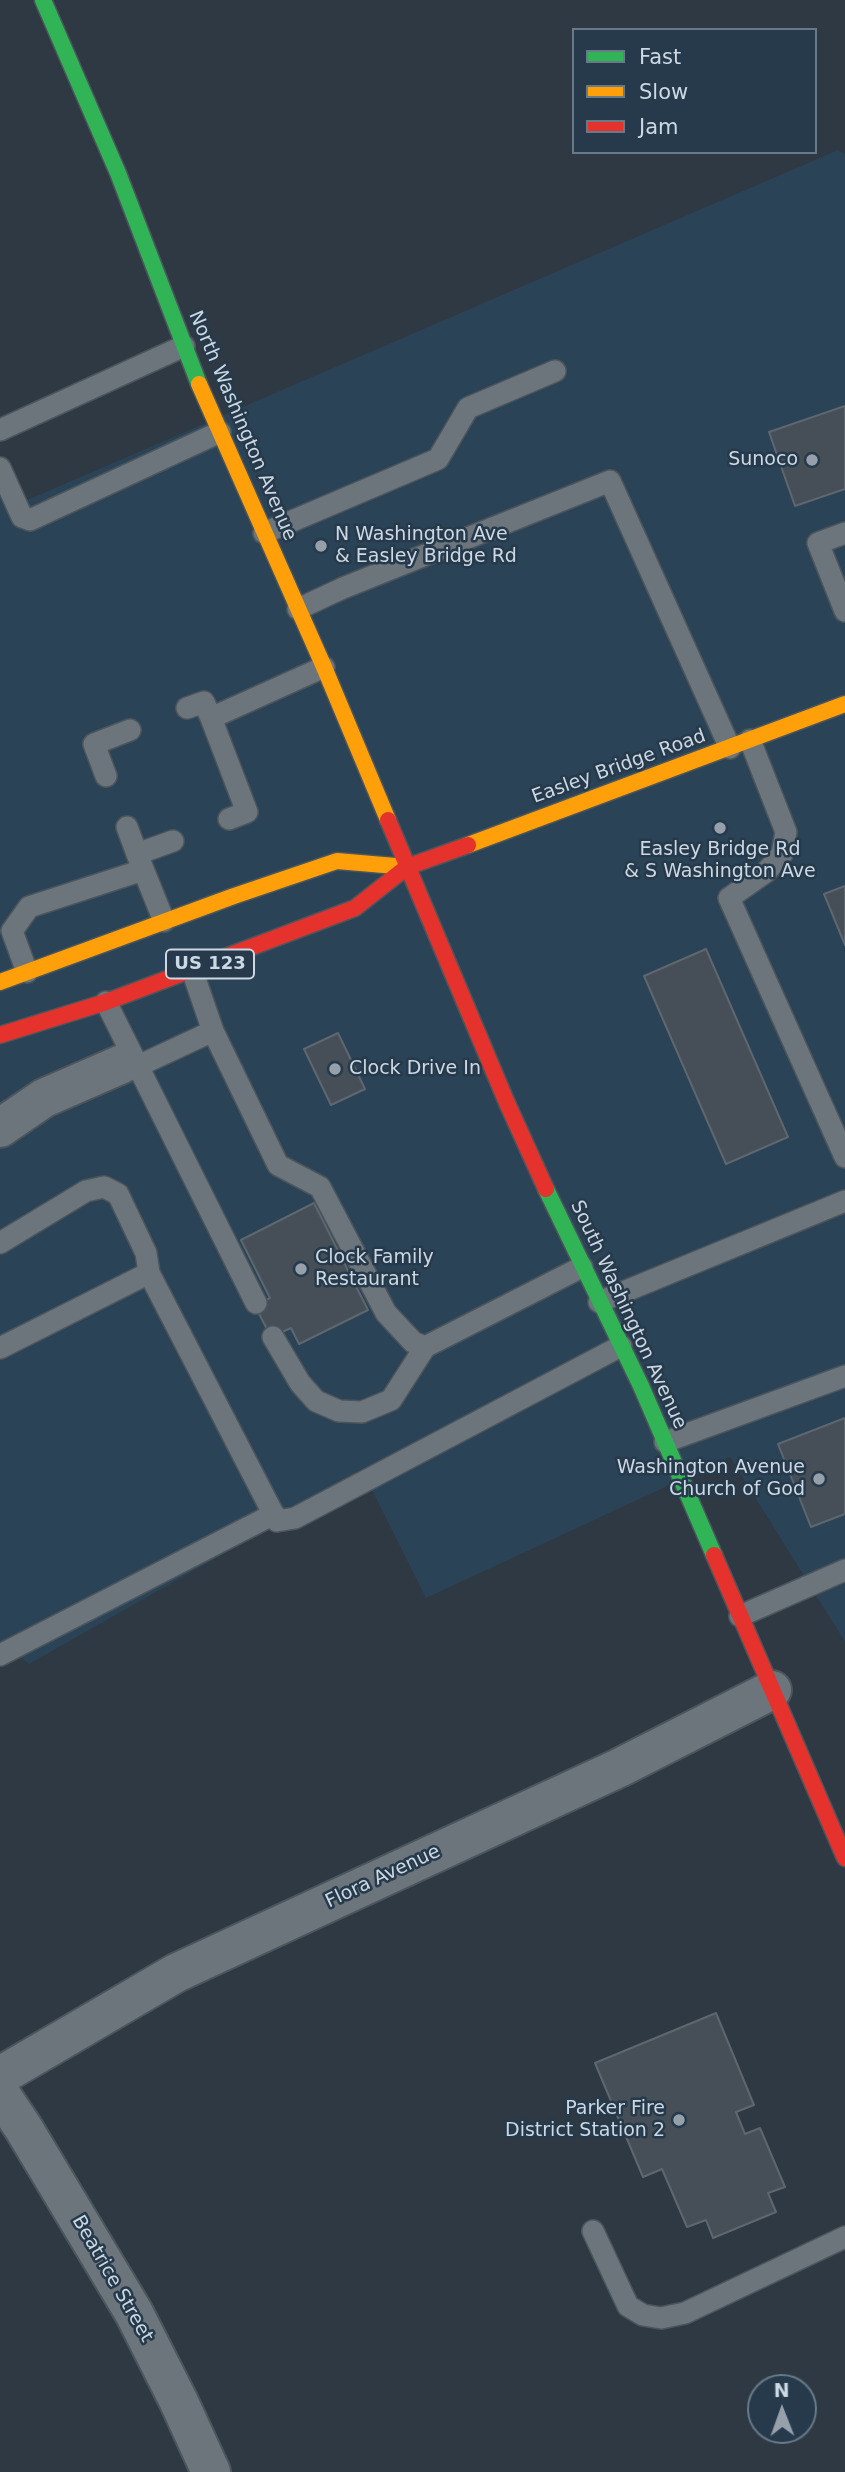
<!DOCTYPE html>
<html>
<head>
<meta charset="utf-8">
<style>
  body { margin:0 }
  #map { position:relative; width:845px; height:2472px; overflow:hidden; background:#2e3943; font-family:"DejaVu Sans",sans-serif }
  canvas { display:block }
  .legend { position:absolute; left:572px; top:28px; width:245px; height:126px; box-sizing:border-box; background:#263a4b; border:2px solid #687988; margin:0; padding:9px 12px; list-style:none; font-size:21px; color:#ccd8e3 }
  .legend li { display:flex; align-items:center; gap:14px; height:35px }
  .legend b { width:35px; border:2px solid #687988 }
  .north { position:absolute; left:747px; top:2374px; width:70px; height:70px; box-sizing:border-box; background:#263a4b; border:2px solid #687988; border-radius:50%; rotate:359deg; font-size:19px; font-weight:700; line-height:28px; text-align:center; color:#ccd8e3 }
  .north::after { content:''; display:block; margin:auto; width:24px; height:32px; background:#95a0ab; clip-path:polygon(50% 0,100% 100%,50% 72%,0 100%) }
</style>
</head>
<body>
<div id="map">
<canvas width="845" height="2472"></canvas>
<ul class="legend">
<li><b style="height:9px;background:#30b455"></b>Fast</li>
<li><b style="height:9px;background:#ff9f0a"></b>Slow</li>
<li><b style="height:9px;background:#e5322d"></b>Jam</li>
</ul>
<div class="north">N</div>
</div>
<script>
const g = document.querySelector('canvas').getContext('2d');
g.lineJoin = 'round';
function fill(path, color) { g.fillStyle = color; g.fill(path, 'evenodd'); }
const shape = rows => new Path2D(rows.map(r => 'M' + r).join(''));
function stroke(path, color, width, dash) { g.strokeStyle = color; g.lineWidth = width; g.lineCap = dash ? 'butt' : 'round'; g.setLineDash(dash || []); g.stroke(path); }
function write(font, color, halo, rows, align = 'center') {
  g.font = font + ' "DejaVu Sans",sans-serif'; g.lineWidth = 5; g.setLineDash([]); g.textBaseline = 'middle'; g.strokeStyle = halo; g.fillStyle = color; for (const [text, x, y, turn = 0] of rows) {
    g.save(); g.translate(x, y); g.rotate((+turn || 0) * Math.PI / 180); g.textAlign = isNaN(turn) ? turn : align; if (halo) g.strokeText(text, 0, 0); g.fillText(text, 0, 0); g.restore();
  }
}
fill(shape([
  [838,150,845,154,845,1642,730,1457,426,1598,364,1474,29,1664,0,1643,0,486,25,501]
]), '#2b4356');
const building = shape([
  [845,406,845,489,795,506,769,432,845,406],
  [845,886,845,945,824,894,845,886],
  [706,949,788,1137,726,1164,644,976,706,949],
  [338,1033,365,1089,331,1105,304,1049,338,1033],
  [314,1203,368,1310,299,1344,291,1328,271,1337,255,1306,270,1298,241,1240,314,1203],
  [845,1418,845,1514,811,1527,778,1444,845,1418],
  [716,2013,754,2105,736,2112,745,2134,760,2128,785,2187,768,2193,776,2212,713,2238,706,2220,687,2227,662,2169,643,2177,595,2063,716,2013]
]);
fill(building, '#464f57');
stroke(building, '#5e676f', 2);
const lane = shape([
  [0,430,184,346],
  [0,468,22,517,30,520,220,432],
  [264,533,438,459,468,408,555,371],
  [845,533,818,543,845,611],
  [298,609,343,588,610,481,730,748],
  [187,708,204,702,211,718,324,667],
  [211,718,247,812,229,819],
  [750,740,786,832,782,854,766,872,729,898,845,1157],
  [106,776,94,744,130,730],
  [127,827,137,854,173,841],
  [137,854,164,921],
  [192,970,213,1031,278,1165,320,1187,386,1313,413,1342,425,1347,582,1267],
  [27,972,12,931,29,907,143,870],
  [106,1002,256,1303],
  [138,1066,213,1031],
  [0,1243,86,1191,104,1187,118,1194,146,1253,149,1273,277,1521,295,1518,621,1346],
  [599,1302,845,1201],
  [273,1337,300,1383,316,1401,339,1411,362,1412,391,1400,425,1347],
  [0,1348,149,1273],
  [665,1442,845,1376],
  [740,1616,845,1570],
  [0,1655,274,1514],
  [593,2231,628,2306,643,2315,661,2318,685,2313,845,2237]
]);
const street = shape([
  [0,1128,44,1098,122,1064],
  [0,2076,176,1973,619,1768,772,1690],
  [0,2093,24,2129,134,2313,179,2402,211,2472]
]);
const fast = shape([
  [43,0,118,173,199,384],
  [546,1189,641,1386,714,1555]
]);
const slow = shape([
  [199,384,324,667,388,820],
  [468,845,845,704],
  [0,982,234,896,337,861,407,867]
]);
const jam = shape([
  [388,820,507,1103,546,1189],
  [0,1035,106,1002,355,908,407,867,468,845],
  [714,1555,845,1858]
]);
stroke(lane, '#4b555c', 24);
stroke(street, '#4b555c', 42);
stroke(fast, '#4b555c', 19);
stroke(slow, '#4b555c', 19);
stroke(jam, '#4b555c', 19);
stroke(lane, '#6c747c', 21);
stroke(street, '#6c747c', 38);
stroke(fast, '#30b455', 16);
stroke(slow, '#ff9f0a', 16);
stroke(jam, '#e5322d', 16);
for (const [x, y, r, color] of [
  [812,460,7,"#95a0ab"],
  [321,546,7,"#95a0ab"],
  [720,828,7,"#95a0ab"],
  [335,1069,7,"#95a0ab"],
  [301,1269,7,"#95a0ab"],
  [819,1479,7,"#95a0ab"],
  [679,2120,7,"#95a0ab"]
]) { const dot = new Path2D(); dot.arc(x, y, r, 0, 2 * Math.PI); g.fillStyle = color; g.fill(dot); stroke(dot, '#263a4b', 2.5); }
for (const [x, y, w] of [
  [210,964,88]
]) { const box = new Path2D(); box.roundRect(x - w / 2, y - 14.5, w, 29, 5); g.fillStyle = '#263a4b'; g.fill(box); stroke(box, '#ccd8e3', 2); }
write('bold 18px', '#ccd8e3', null, [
  ["US 123",210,964]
]);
write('19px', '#ccd8e3', '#263a4b', [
  ["North Washington Avenue",242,426,67],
  ["Easley Bridge Road",619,767,-20],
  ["South Washington Avenue",628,1315,65],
  ["Flora Avenue",383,1877,-25],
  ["Beatrice Street",112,2279,60]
]);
write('19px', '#ccd8e3', '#263a4b', [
  ["Sunoco",798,460],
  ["N Washington Ave",335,535,"left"],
  ["& Easley Bridge Rd",335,557,"left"],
  ["Easley Bridge Rd",720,850,"center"],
  ["& S Washington Ave",720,872,"center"],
  ["Clock Drive In",349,1069,"left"],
  ["Clock Family",315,1258,"left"],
  ["Restaurant",315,1280,"left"],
  ["Washington Avenue",805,1468],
  ["Church of God",805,1490],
  ["Parker Fire",665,2109],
  ["District Station 2",665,2131]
], 'right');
</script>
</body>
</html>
